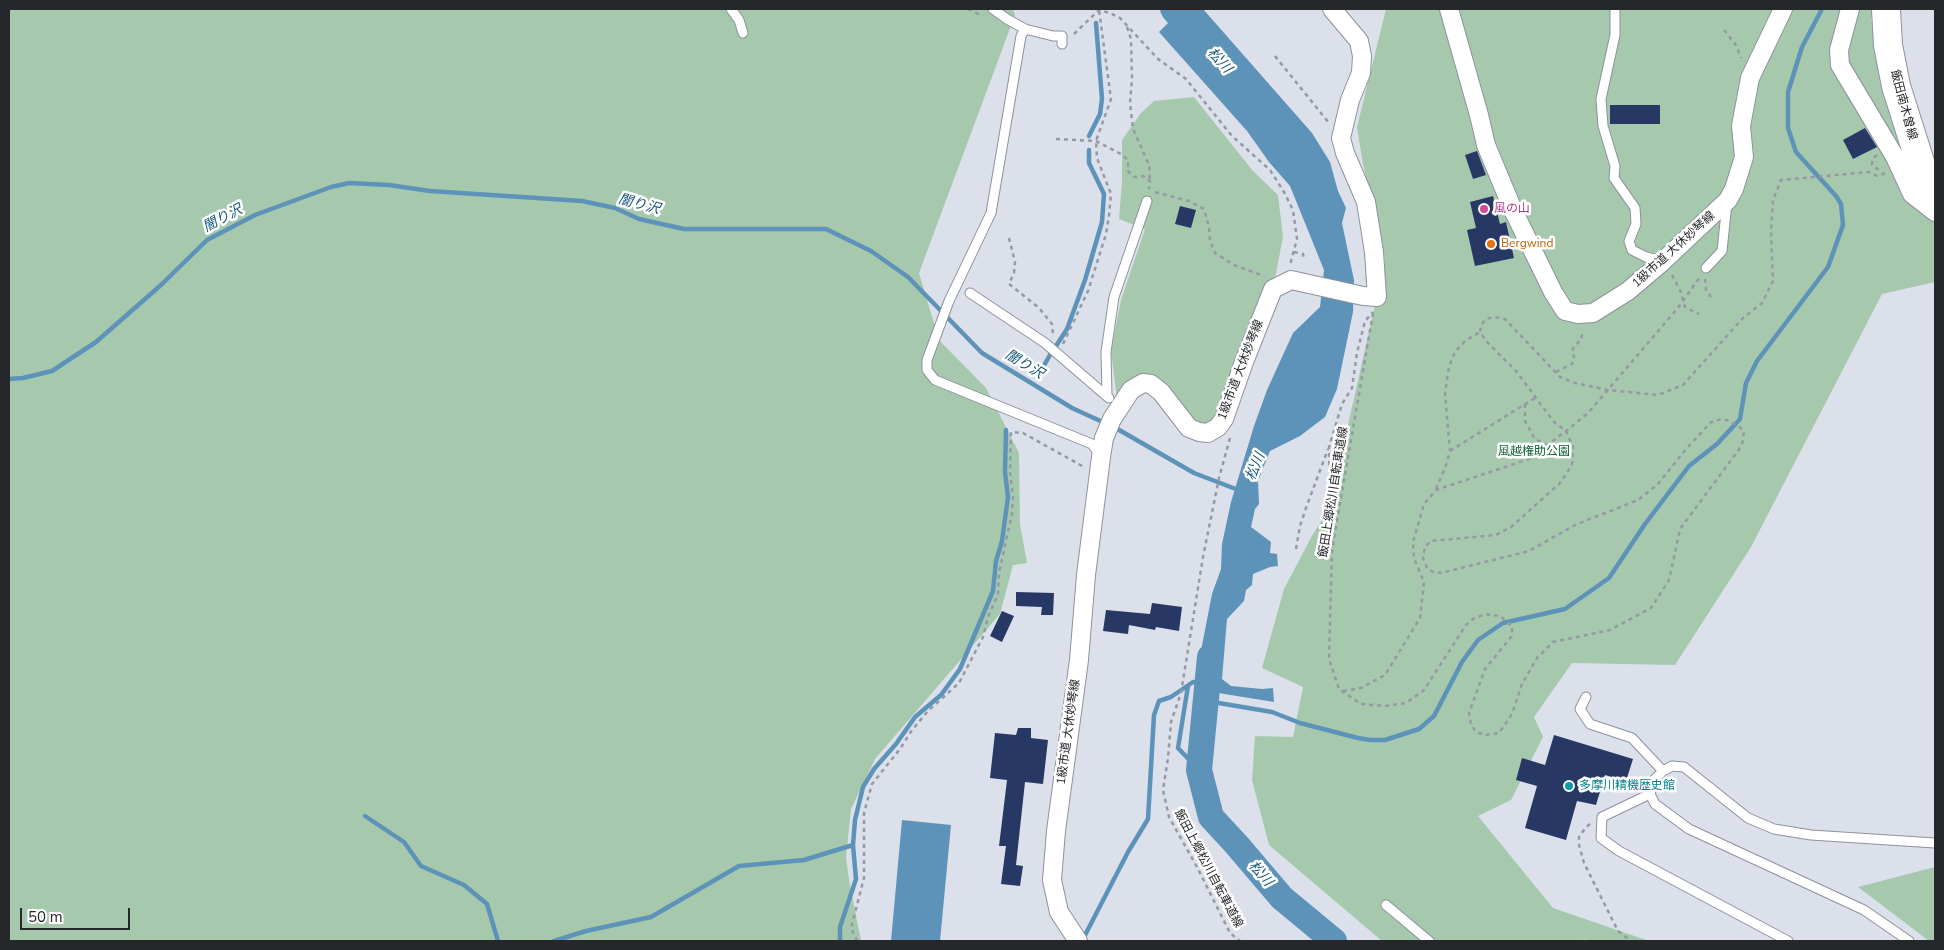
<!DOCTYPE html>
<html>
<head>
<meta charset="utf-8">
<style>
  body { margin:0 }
  #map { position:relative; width:1944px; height:950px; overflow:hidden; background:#dbe0eb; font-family:"Nunito Sans",sans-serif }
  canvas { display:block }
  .frame { position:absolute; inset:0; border:10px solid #25272b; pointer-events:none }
  .scale { position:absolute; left:20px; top:908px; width:110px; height:22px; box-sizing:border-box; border:2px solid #25272b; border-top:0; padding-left:6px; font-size:15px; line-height:18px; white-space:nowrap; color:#25272b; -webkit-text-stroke:4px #fff; paint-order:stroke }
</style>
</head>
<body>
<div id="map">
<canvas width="1944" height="950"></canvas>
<div class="frame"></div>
<div class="scale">50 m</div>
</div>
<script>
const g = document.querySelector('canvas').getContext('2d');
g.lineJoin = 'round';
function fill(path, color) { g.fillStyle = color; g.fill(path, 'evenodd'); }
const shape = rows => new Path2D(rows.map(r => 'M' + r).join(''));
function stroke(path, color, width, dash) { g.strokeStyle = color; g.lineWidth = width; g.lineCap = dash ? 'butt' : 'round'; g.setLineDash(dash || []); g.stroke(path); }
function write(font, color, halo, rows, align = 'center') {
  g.font = font + ' "Nunito Sans","Noto Sans JP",sans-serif'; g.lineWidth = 5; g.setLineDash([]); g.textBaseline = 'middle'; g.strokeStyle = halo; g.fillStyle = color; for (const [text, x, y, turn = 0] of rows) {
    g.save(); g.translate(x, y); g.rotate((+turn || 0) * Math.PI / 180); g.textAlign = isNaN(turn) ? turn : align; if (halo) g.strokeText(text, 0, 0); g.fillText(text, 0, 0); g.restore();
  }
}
fill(shape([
  [9,9,1013,9,1015,15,919,273,939,340,986,388,1019,453,1020,524,1027,563,1013,565,1000,614,875,759,851,809,846,857,849,880,861,941,9,941],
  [1386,9,1873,9,1871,20,1917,186,1920,210,1935,221,1935,282,1882,294,1751,547,1675,665,1572,663,1534,717,1543,737,1511,800,1478,816,1553,908,1649,941,1587,941,1584,939,1582,941,1382,941,1269,845,1252,780,1255,736,1293,737,1303,687,1262,668,1284,589,1313,534,1329,509,1385,261,1363,164,1357,127],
  [1194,97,1253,171,1278,195,1283,237,1273,289,1208,433,1151,384,1118,407,1111,351,1121,300,1145,229,1119,219,1122,181,1122,140,1141,113,1154,101],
  [1935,867,1935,941,1929,941,1858,887]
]), '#a6c9ae');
fill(shape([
  [1182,9,1203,9,1312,133,1330,162,1338,191,1346,208,1342,223,1354,280,1353,312,1337,389,1325,417,1300,436,1270,451,1258,481,1259,504,1255,509,1251,527,1271,542,1270,553,1277,554,1278,566,1270,567,1253,574,1252,585,1246,590,1244,601,1227,619,1222,679,1231,686,1262,689,1273,688,1274,702,1200,690,1199,661,1212,594,1221,569,1222,544,1231,502,1254,426,1267,390,1293,333,1320,307,1324,270,1290,186,1269,162,1247,131,1159,32],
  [902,820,951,825,940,941,891,941]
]), '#5e93b9');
stroke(shape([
  [1089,136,1100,114,1102,99,1096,23],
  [1056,346,1067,329,1085,280,1102,222,1104,194,1089,163,1089,150],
  [1041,371,1051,353],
  [9,379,23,378,52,371,96,342,161,285,207,240,255,215,331,187,349,183,389,185,430,191,582,201,615,208,639,219,684,229,826,229,871,251,908,277,982,353,1072,408,1107,424],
  [1114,427,1194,473,1241,491],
  [1188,686,1178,748,1199,770],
  [1207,701,1272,712,1300,723,1358,738,1370,740,1385,740,1419,729,1434,716,1462,662,1478,640,1503,623,1565,609,1609,578,1645,524,1689,466,1717,444,1740,419,1746,383,1757,361,1828,267,1843,225,1841,204,1836,196,1796,152,1788,128,1788,92,1802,47,1822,9],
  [365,816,404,842,421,866,464,885,487,904,498,941],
  [1083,939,1128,852,1148,819,1154,715,1159,701,1171,697,1193,682,1205,684],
  [554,941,586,931,651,917,739,866,804,860,853,845],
  [840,941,840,927,856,879,853,845,855,820,863,787,874,769,896,744,915,717,941,695,960,669,993,591,996,561,1002,541,1008,497,1005,472,1006,430]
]), '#5e93b9', 4.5);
stroke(shape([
  [1173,9,1200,40],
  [1210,657,1199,770,1211,817,1236,844,1282,898,1334,941]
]), '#5e93b9', 26);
fill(shape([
  [1610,105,1660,105,1660,124,1610,124],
  [1865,128,1877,147,1853,159,1843,140],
  [1477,151,1486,175,1473,179,1465,155],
  [1493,196,1500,224,1506,222,1514,258,1475,266,1467,230,1476,228,1470,202],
  [1180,206,1196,210,1191,228,1175,224],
  [1016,592,1054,593,1053,615,1041,615,1042,607,1016,606],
  [1152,603,1182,607,1179,631,1156,627,1155,630,1129,625,1128,634,1103,631,1106,610,1150,614],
  [1002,611,1014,616,1002,642,990,636],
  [1018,728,1031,728,1031,738,1048,740,1043,784,1025,782,1016,865,1023,866,1020,886,1001,884,1006,846,999,846,1007,780,990,778,995,733,1016,735],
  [1554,735,1633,759,1626,781,1605,775,1596,805,1577,801,1566,840,1525,828,1537,786,1516,780,1522,758,1545,765]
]), '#283865');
const service = shape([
  [731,9,739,20,743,33],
  [993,9,1007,19,1025,29,1053,36,1062,36,1062,44],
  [1615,9,1615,35,1601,99,1603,126,1615,166,1614,178,1635,208,1636,224,1629,241,1632,250,1646,257,1663,261],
  [1025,29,1021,36,991,213,949,301,927,360,927,370,935,380,1092,444,1100,455],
  [1706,268,1722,251,1727,203],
  [970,293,1045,343,1109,398],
  [1107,396,1106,352,1114,297,1147,201],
  [1586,697,1580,709,1590,724,1632,738,1663,771],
  [1650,794,1602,817,1601,838,1619,851,1788,941],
  [1386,905,1429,941],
  [1909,941,1864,910,1689,829,1655,804,1650,794,1654,780,1663,771,1672,766,1684,767,1748,818,1774,829,1811,835,1935,843]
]);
const minor = shape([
  [1449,9,1479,115,1486,145,1513,210,1553,292,1565,311,1578,314,1593,313,1628,291,1661,263,1728,200,1734,189,1744,157,1741,126,1750,78,1783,9],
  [1850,9,1839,50,1840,65,1895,157,1912,194,1935,212],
  [1078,941,1059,912,1052,880,1056,831,1079,660,1086,575,1101,457,1104,438,1112,419,1131,390,1143,383,1151,384,1161,392,1189,428,1199,432,1208,433,1218,427,1224,419,1244,362,1273,289,1291,280,1363,296,1377,297,1374,252,1366,202,1345,153,1341,138,1350,100,1361,73,1362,56,1359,41,1332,9]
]);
const primary = shape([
  [1886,9,1888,45,1896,86,1926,181,1935,197]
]);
stroke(service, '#8d919c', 11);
stroke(minor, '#8d919c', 20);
stroke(primary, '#8d919c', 30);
stroke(shape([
  [968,9,983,16],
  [1127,27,1131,39,1132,79,1130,103,1133,129,1149,165,1150,181],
  [1724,30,1736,45,1741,58],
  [1074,34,1099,10,1110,13,1120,18,1158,59,1186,79,1232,136,1270,170,1284,192,1293,210,1297,239,1290,265],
  [1275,56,1329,123],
  [1056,139,1096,141,1121,154,1128,160,1128,171,1134,177,1143,176,1150,181,1149,189],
  [1877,155,1873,158,1872,164,1877,169,1883,168],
  [1155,192,1189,201,1204,209,1209,227,1210,241,1215,253,1234,265,1264,276],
  [1009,238,1015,262,1014,273,1009,284,1039,308,1052,324,1053,334],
  [1294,252,1303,254,1304,260],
  [1672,275,1680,290,1685,307,1699,314],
  [1705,279,1706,290,1711,297],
  [1373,313,1332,550,1329,659,1339,689,1361,704,1385,706,1406,703,1424,690,1466,625,1473,619,1485,614,1500,616,1512,626,1512,636,1485,669,1469,713,1471,724,1476,732,1485,735,1499,733,1512,714,1522,684,1537,658,1553,642,1610,630,1651,608,1669,580,1680,529,1732,459,1742,445,1744,432,1741,428,1730,421,1722,419,1711,422,1687,448,1657,485,1638,500,1575,525,1529,551,1441,573,1433,572,1427,568,1423,558,1425,547,1431,541,1496,535,1511,527,1560,483,1572,465,1573,447,1566,431,1554,422,1516,371,1487,342,1480,332,1481,325,1486,319,1495,317,1505,319,1560,377,1575,383,1608,390,1658,395,1683,385,1743,318,1762,303,1773,281,1771,232,1773,200,1781,180,1869,172,1877,176,1886,173],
  [1063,344,1088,291,1106,234,1109,216,1111,194,1097,158,1096,141,1111,99,1099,10,1101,9],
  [1556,372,1572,364,1574,357,1572,352,1574,346,1581,340,1583,330],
  [1525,404,1525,421,1535,439,1562,453,1572,454],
  [1230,438,1219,478,1203,557,1181,693,1171,722,1168,758,1163,790,1169,817,1197,867,1230,933,1240,941],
  [1450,451,1535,398],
  [1436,489,1445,468,1450,451,1445,393,1449,367,1455,352,1465,341,1480,332],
  [1331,545,1329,447,1342,404,1352,388,1357,353,1365,321,1373,312],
  [1296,549,1300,526,1306,508,1328,449],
  [1343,691,1361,688,1385,675,1420,618,1424,582,1414,558,1413,542,1424,504,1436,490,1529,459,1566,431,1588,413,1677,309,1700,277],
  [1590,824,1586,827,1579,837,1579,845,1584,863,1618,931,1631,941],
  [857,941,851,928,864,878,864,813,872,784,900,749,912,730,928,711,959,683,983,637,988,617,998,594,999,573,1012,514,1013,496,1010,473,1011,432,1023,433,1084,467]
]), '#9599a1', 2.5, [4, 4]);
stroke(service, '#fff', 9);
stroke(minor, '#fff', 18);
stroke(primary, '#fff', 28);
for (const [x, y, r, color] of [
  [1484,209,5,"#d1479c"],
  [1491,244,5,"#e8710a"],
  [1569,786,5,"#0f9aa8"]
]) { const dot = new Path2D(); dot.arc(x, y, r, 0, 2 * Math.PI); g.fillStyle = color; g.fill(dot); stroke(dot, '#fff', 2); }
write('12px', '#25272b', '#fff', [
  ["飯田南木曽線",1903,105,75],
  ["1級市道 大休妙琴線",1674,250,-42],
  ["1級市道 大休妙琴線",1241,370,-69],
  ["飯田上郷松川自転車道線",1334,492,-81],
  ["1級市道 大休妙琴線",1069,732,-82],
  ["飯田上郷松川自転車道線",1208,869,62]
]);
write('12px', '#b23c85', '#fff', [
  ["風の山",1494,209]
], 'left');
write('12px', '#c56008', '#fff', [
  ["Bergwind",1501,244]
], 'left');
write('12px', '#0c6332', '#fff', [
  ["風越権助公園",1534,452]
]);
write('12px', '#0d838f', '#fff', [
  ["多摩川精機歴史館",1579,786]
], 'left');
write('italic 14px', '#15557b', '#fff', [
  ["松川",1219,61,48],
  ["闇り沢",639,205,15],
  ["闇り沢",223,219,-28],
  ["闇り沢",1024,365,31],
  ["松川",1256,467,-68],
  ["松川",1260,874,49]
]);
</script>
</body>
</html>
